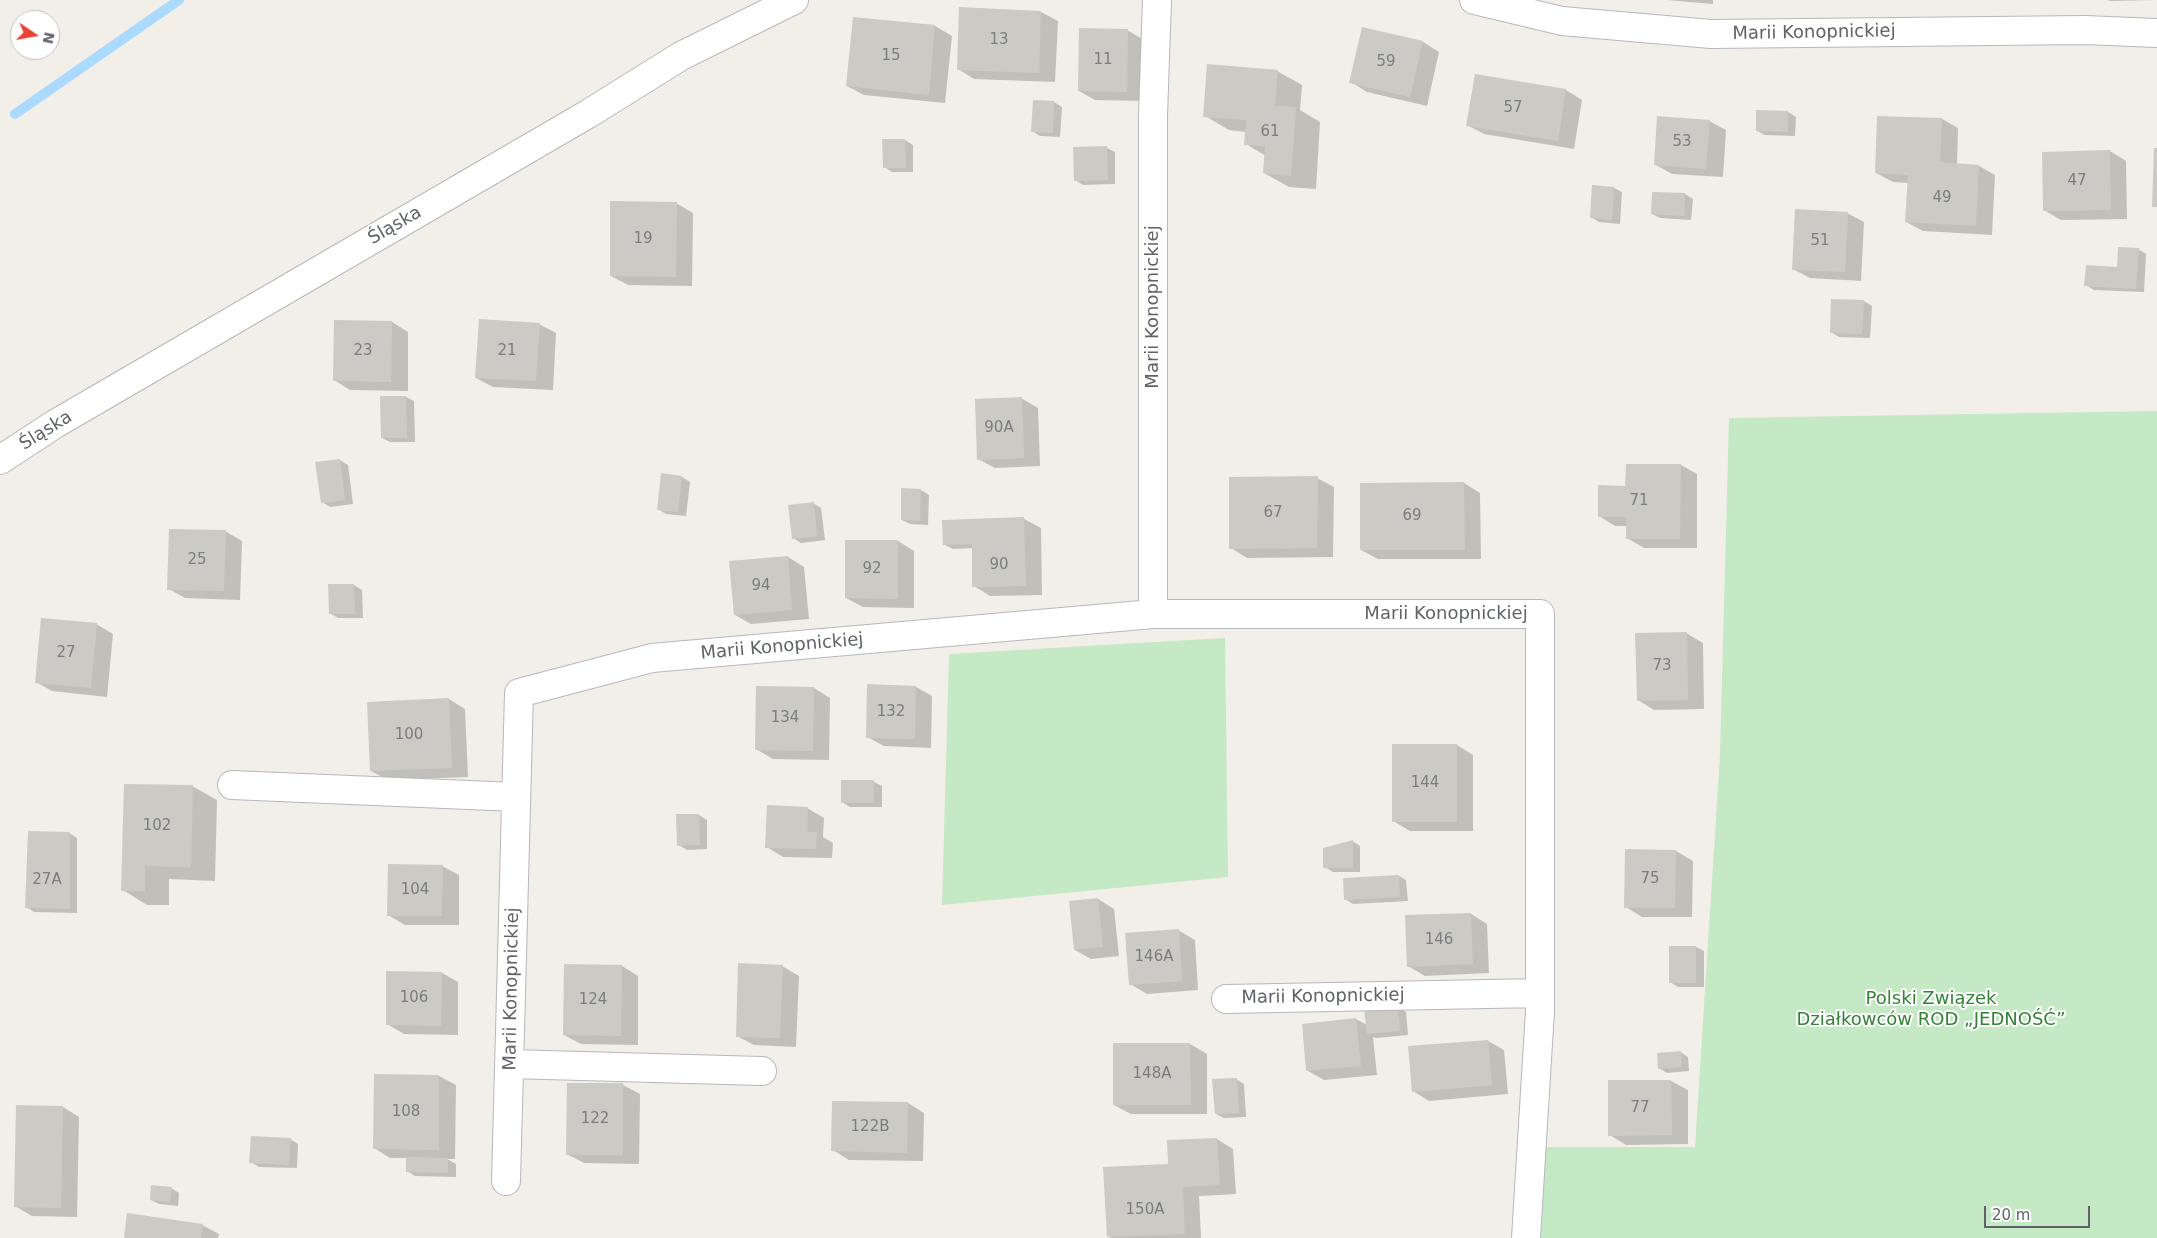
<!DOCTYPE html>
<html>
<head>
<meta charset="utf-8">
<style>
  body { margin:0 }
  #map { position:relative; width:2157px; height:1238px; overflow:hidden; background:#f1efe8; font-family:"DejaVu Sans",sans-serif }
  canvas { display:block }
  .north { position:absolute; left:10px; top:10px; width:50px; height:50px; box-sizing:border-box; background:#fff; border:1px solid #bfc1c3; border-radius:50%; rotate:102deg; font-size:14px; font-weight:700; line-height:20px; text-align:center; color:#5f6368 }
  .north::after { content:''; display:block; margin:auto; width:18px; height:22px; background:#ea4335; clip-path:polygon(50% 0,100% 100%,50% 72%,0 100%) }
  .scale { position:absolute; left:1984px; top:1206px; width:106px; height:22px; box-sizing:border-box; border:2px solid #5f6368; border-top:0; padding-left:6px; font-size:15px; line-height:18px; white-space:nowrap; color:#5f6368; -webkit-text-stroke:4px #fff; paint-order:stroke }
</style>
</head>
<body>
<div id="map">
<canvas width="2157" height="1238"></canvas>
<div class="north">N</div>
<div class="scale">20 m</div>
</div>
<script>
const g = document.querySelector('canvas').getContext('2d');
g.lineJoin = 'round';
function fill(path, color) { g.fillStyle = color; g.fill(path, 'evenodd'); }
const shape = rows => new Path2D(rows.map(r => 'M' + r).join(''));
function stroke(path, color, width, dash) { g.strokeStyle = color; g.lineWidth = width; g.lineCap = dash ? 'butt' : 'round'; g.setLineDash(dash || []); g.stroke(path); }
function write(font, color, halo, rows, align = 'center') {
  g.font = font + ' "DejaVu Sans",sans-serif'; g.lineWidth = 4; g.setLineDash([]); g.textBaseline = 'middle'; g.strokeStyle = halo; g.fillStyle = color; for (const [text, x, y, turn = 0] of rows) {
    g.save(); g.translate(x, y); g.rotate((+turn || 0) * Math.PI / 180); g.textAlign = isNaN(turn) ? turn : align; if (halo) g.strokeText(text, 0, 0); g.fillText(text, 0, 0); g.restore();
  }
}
fill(shape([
  [2157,411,2157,1238,1540,1238,1546,1147,1695,1147,1720,755,1729,418],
  [1225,638,1228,877,942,905,949,654]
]), '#c5e8c5');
fill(shape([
  [1667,0,1713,0,1713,4],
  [2107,0,2156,0,2110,1],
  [960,9,1041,12,1058,21,1055,82,974,79,958,69],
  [854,18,935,26,952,36,945,103,864,95,847,86],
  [1363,29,1423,42,1439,52,1427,106,1367,92,1351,82],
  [1127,30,1144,40,1143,101,1095,100,1079,91],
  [1277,71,1302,85,1300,110,1320,122,1316,189,1289,187,1264,173,1266,156,1246,144,1246,132,1229,130,1205,116],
  [1476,75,1566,90,1582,100,1574,149,1484,134,1467,125],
  [1054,102,1062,107,1060,137,1040,136,1032,131],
  [1788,112,1796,117,1795,136,1765,135,1757,131],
  [1942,119,1958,128,1957,164,1979,166,1995,175,1992,235,1923,231,1906,222,1908,183,1893,182,1876,173],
  [1709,121,1726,130,1723,177,1672,174,1656,165],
  [905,140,913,145,913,172,892,172,884,167],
  [1107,148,1115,152,1115,184,1083,185,1075,180],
  [2110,151,2126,161,2127,219,2061,220,2044,210],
  [1614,188,1622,192,1620,224,1599,222,1591,217],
  [1685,194,1693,199,1691,220,1660,218,1652,214],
  [676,203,693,213,692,286,628,285,611,276],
  [1847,213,1864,222,1861,281,1810,278,1793,269],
  [2138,249,2146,254,2144,292,2094,290,2086,285,2118,269],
  [1864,301,1872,306,1870,338,1839,337,1831,332],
  [392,322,408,332,408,391,350,390,334,380],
  [539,324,556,333,553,390,493,387,476,378],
  [406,397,414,401,415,442,390,442,382,438],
  [1021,398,1038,408,1040,466,995,468,978,459],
  [340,460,348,465,353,504,330,507,322,502],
  [1681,465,1697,474,1697,548,1644,548,1627,538,1627,526,1615,526,1599,516,1626,487],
  [682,477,690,482,686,516,666,514,658,509],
  [1317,478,1334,487,1333,557,1247,558,1231,548],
  [1464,483,1480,493,1481,559,1378,559,1361,550],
  [921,490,929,495,928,525,910,524,902,520],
  [813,503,821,508,825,540,801,543,793,538],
  [1024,519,1041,528,1042,595,990,596,974,586,973,548,953,549,945,545,944,521],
  [225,531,242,541,240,600,185,598,169,589],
  [898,541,914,551,914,608,863,607,846,598],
  [788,557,804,567,809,619,751,624,735,615],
  [329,585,354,585,362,590,363,618,338,618,330,613],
  [96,624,113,634,107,697,52,691,36,682],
  [1686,633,1703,643,1704,709,1654,710,1638,700],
  [916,687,932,696,931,748,884,746,867,737],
  [814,688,830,698,829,760,773,759,756,749],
  [449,699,465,709,468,777,388,780,371,771],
  [1457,745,1473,755,1473,831,1410,831,1393,821],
  [874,782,882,786,882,807,850,807,842,802],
  [192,786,217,800,215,881,169,879,169,905,147,905,123,890],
  [807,808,824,818,823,837,833,843,832,858,783,857,767,847],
  [699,815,707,820,707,849,687,850,679,845],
  [69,833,77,838,77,913,34,912,26,907],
  [1352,841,1360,846,1360,872,1333,872,1325,867],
  [1627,850,1676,851,1693,861,1692,917,1642,917,1626,907],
  [442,866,459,875,459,925,405,925,388,915],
  [1399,876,1406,880,1408,901,1353,904,1345,899],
  [1098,899,1114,909,1119,956,1091,959,1075,950],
  [1471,914,1487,924,1489,973,1425,976,1408,966],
  [1178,930,1195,940,1198,990,1147,994,1130,984],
  [1670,947,1696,947,1704,951,1704,987,1678,987,1670,982],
  [622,966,638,976,638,1045,581,1044,564,1035],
  [782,966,799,976,796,1047,754,1045,737,1036],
  [442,973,458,982,458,1035,404,1034,387,1024],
  [1398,1007,1406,1012,1408,1035,1376,1038,1373,1037,1377,1075,1324,1080,1308,1071,1356,1019,1367,1025],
  [1488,1041,1504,1050,1508,1094,1429,1101,1413,1091],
  [1190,1044,1207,1054,1207,1114,1131,1114,1114,1105,1114,1045],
  [1680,1052,1688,1057,1689,1071,1667,1073,1659,1068],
  [375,1075,439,1076,456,1085,455,1159,447,1159,456,1164,456,1177,415,1176,407,1171,408,1158,390,1158,374,1148],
  [1236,1079,1244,1084,1246,1117,1224,1118,1216,1114],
  [1671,1081,1688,1090,1688,1144,1626,1145,1610,1135,1609,1082],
  [568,1084,623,1085,640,1094,639,1164,584,1163,567,1154],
  [908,1103,924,1113,923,1161,849,1160,833,1150],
  [63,1107,79,1117,77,1217,32,1216,15,1206],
  [290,1139,298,1144,297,1168,259,1167,251,1162],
  [1217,1139,1233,1149,1236,1194,1199,1196,1201,1238,1111,1238,1108,1236,1169,1165],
  [171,1188,179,1193,178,1206,159,1204,151,1200],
  [202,1225,219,1234,218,1238,125,1238]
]), '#0003');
stroke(shape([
  [15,114,179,0]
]), '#aadaff', 10);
fill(shape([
  [959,7,1041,11,1039,73,957,70],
  [853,17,935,25,929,95,846,86],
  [1362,27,1423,41,1410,97,1349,83],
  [1079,28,1128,29,1127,92,1078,91],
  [1207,64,1278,70,1275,106,1296,107,1291,176,1263,173,1265,146,1244,145,1246,120,1203,117],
  [1475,74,1566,89,1558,141,1466,126],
  [1033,100,1054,101,1053,133,1031,132],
  [1756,110,1788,111,1788,132,1756,131],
  [1657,116,1710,120,1706,169,1654,165],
  [1877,116,1942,118,1940,162,1979,165,1976,226,1905,222,1908,175,1875,173],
  [882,139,905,139,906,168,883,168],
  [1107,146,1108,180,1074,181,1073,147],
  [2154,148,2157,148,2157,207,2152,207],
  [2110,150,2111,210,2043,211,2042,152],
  [1592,185,1614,187,1612,220,1590,218],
  [1652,192,1685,193,1684,216,1651,214],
  [610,201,677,202,676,277,610,276],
  [1795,209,1848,212,1845,272,1792,270],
  [2118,247,2139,248,2136,289,2084,286,2086,265,2117,267],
  [1831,299,1864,300,1862,334,1830,333],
  [479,319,540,323,536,381,475,378],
  [334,320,392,321,391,382,333,381],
  [380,396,406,396,407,438,381,438],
  [1022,397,1024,458,977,460,975,399],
  [340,459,345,500,321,503,315,462],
  [1626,464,1681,464,1680,539,1626,539,1626,517,1598,517,1598,485,1625,486],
  [661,473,682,476,678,512,657,510],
  [1318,476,1317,548,1229,549,1229,477],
  [1464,482,1465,550,1360,550,1360,483],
  [901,488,921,489,920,521,901,520],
  [814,502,817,536,792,539,788,505],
  [1024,517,1026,586,972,587,972,544,943,545,942,520],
  [169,529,226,530,224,591,167,590],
  [845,540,898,540,898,599,845,598],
  [788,556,792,610,734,615,729,561],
  [328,584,354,584,355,614,329,614],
  [41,618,97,623,91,688,35,683],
  [1687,632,1688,700,1637,701,1635,633],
  [867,684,916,686,915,739,866,738],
  [756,686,814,687,813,751,755,750],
  [449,698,452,768,370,771,367,702],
  [1392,744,1457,744,1457,822,1392,822],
  [841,780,874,780,874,803,841,803],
  [124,784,193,785,191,867,145,866,145,891,121,891],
  [767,805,808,807,807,832,817,832,816,849,765,848],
  [676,814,699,814,700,845,677,846],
  [28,831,70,832,70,909,25,908],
  [1353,840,1353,868,1323,868,1323,848],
  [1625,849,1676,850,1675,908,1624,908],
  [388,864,443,865,442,916,387,916],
  [1399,875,1400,897,1344,900,1343,878],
  [1098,898,1103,947,1074,950,1069,901],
  [1471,913,1473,964,1407,967,1405,915],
  [1179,929,1182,981,1129,985,1125,933],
  [1669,946,1696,946,1696,983,1669,983],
  [738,963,783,965,780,1038,736,1037],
  [564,964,622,965,621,1036,563,1035],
  [386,971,442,972,441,1026,386,1025],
  [1398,1006,1400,1031,1367,1034,1364,1009],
  [1356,1018,1361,1066,1306,1071,1302,1024],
  [1488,1040,1492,1085,1412,1092,1408,1046],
  [1113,1043,1190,1043,1191,1105,1113,1105],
  [1681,1051,1682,1067,1658,1069,1657,1053],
  [374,1074,439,1075,439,1150,373,1149],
  [1237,1078,1239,1113,1215,1114,1212,1079],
  [1608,1080,1671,1080,1672,1135,1608,1136],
  [567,1083,623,1083,623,1155,566,1155],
  [832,1101,908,1102,907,1153,831,1151],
  [16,1105,63,1106,61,1208,14,1207],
  [251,1136,291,1138,289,1165,249,1163],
  [1217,1138,1220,1185,1183,1187,1185,1234,1107,1237,1103,1167,1168,1164,1167,1140],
  [406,1157,448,1158,448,1173,406,1172],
  [151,1185,172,1187,170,1202,150,1200],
  [127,1213,203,1224,201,1238,124,1238]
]), '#cccac5');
const minor = shape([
  [1474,0,1562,21,1711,34,2085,30,2157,33],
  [0,460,55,424,588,114,681,56,794,0],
  [1153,614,1540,614,1540,1011,1526,1238],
  [232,785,516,797],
  [1226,999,1540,993],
  [510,1064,762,1071],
  [506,1181,519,693,652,658,1153,614,1153,116,1157,0]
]);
stroke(minor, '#b5b8bc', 30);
stroke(minor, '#fff', 28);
write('15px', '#7a7d7f', null, [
  ["13",999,40],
  ["15",891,56],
  ["11",1103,60],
  ["59",1386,62],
  ["57",1513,108],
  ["61",1270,132],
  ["53",1682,142],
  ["47",2077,181],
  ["49",1942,198],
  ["19",643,239],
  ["51",1820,241],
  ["23",363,351],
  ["21",507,351],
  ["90A",999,428],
  ["71",1639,501],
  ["67",1273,513],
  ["69",1412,516],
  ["25",197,560],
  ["90",999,565],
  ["92",872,569],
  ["94",761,586],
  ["27",66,653],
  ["73",1662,666],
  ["132",891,712],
  ["134",785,718],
  ["100",409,735],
  ["144",1425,783],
  ["102",157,826],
  ["75",1650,879],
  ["27A",47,880],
  ["104",415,890],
  ["146",1439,940],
  ["146A",1154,957],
  ["106",414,998],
  ["124",593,1000],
  ["148A",1152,1074],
  ["77",1640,1108],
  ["108",406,1112],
  ["122",595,1119],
  ["122B",870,1127],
  ["150A",1145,1210]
]);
write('18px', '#5f6368', '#fff', [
  ["Marii Konopnickiej",1814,33,-1],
  ["Śląska",395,226,-30],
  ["Marii Konopnickiej",1153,307,-90],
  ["Śląska",46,431,-32],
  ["Marii Konopnickiej",1446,614],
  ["Marii Konopnickiej",782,647,-5],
  ["Marii Konopnickiej",512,989,-89],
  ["Marii Konopnickiej",1323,997,-1]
]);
write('18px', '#348238', '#fff', [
  ["Polski Związek",1931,999],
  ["Działkowców ROD „JEDNOŚĆ”",1931,1020]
]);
</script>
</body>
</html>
